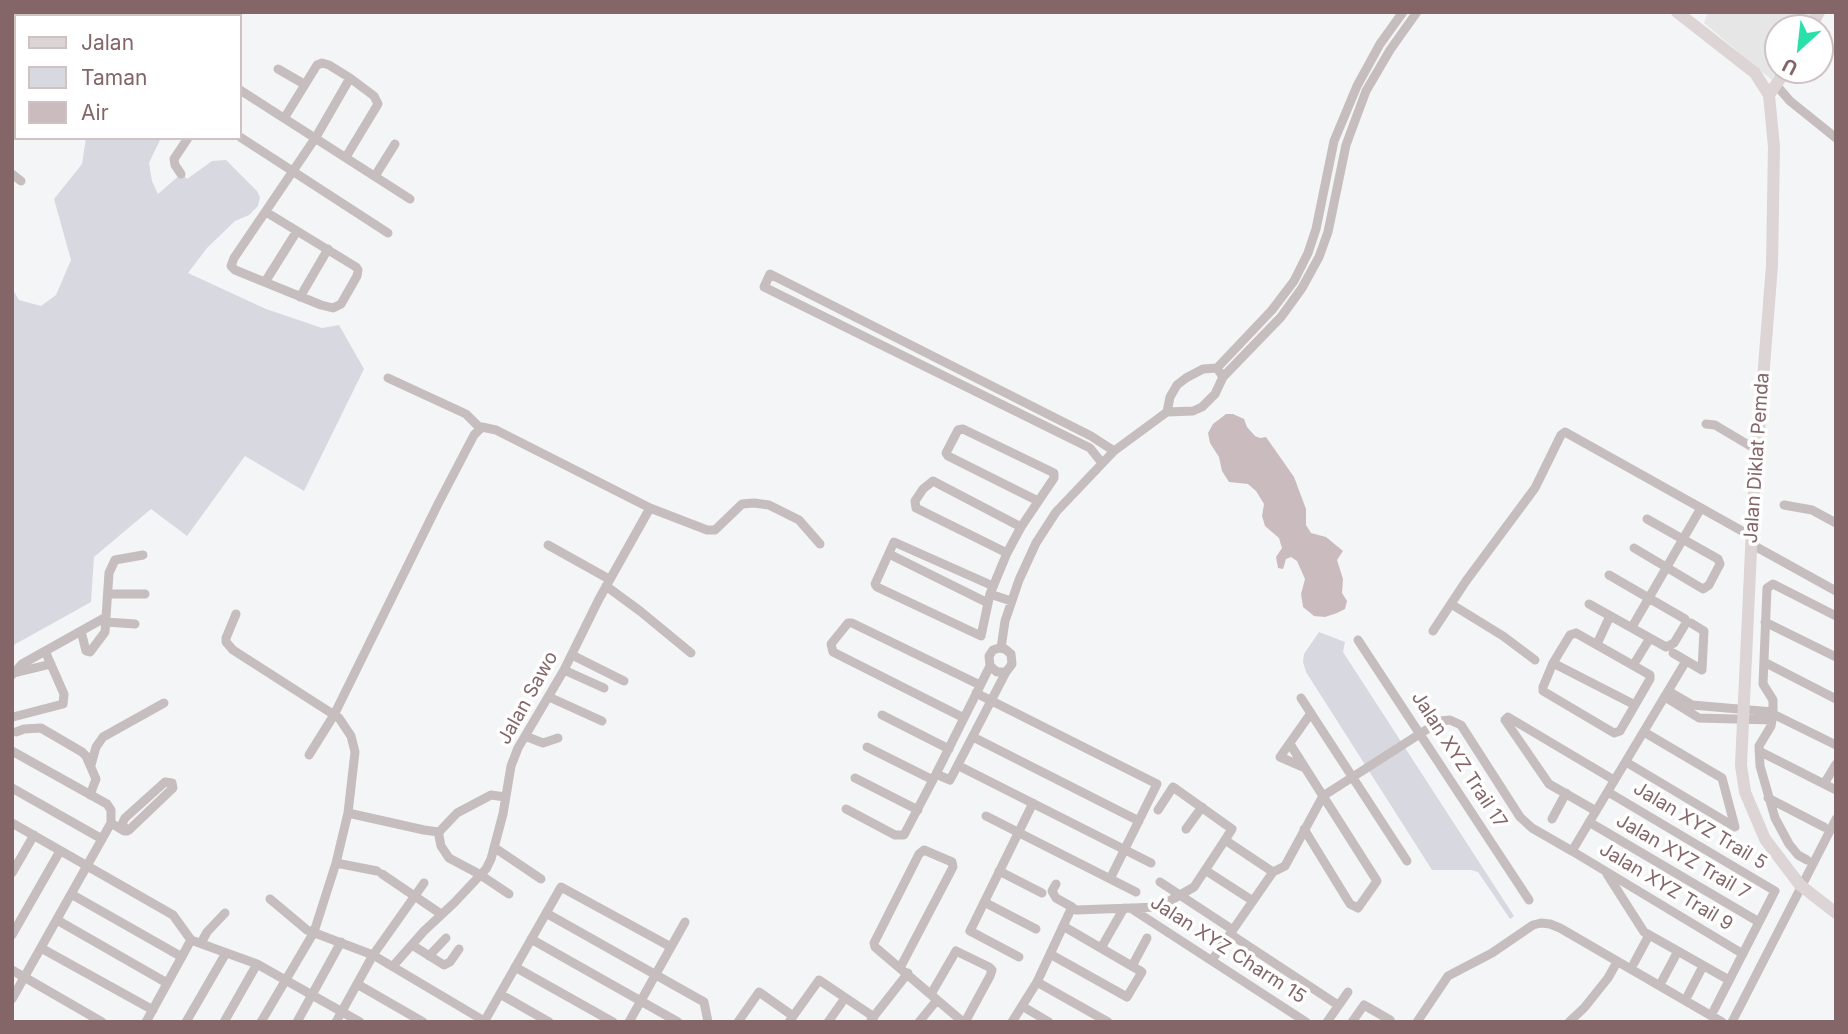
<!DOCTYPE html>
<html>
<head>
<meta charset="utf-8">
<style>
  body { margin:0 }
  #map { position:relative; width:1848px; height:1034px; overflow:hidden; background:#f4f5f7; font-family:Inter,sans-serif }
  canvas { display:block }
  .frame { position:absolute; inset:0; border:14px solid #846669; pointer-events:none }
  .legend { position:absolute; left:14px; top:14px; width:228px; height:126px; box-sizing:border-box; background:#fff; border:2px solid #cec2c3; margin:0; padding:9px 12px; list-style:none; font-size:21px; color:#846669 }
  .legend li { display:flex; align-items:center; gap:14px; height:35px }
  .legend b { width:35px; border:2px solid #cec2c3 }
  .north { position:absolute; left:1764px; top:14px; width:70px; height:70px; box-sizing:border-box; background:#fff; border:2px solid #cec2c3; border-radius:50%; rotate:207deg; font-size:19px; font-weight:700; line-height:28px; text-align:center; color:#846669 }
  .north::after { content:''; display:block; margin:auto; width:24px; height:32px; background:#2ae0aa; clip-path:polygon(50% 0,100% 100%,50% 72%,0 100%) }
</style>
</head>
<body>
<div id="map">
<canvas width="1848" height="1034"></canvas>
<div class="frame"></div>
<ul class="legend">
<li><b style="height:9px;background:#dcd4d5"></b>Jalan</li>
<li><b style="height:19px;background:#d8d8e1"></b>Taman</li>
<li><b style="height:19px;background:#cabbbf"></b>Air</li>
</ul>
<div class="north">U</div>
</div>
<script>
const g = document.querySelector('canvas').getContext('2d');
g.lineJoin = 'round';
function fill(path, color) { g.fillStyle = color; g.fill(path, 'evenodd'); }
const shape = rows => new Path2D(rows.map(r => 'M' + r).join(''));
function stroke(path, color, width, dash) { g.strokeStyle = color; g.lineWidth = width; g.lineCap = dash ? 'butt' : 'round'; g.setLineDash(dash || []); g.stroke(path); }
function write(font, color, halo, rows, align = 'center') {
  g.font = font + ' Inter,sans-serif'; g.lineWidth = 7; g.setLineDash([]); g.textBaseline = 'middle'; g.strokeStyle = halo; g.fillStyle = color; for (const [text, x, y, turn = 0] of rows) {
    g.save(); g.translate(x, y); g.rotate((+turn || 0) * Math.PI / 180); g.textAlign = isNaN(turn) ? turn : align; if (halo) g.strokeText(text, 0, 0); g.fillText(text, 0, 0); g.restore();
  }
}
fill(shape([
  [1708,12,1814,12,1805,28,1778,28,1778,70,1781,70,1774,82,1704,23]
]), '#e7e6e7');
fill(shape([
  [86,138,161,138,149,163,152,181,158,194,182,173,187,179,212,161,226,160,257,191,260,197,258,206,249,215,235,221,207,248,188,273,266,309,322,328,339,325,364,369,304,491,245,456,187,536,151,509,94,557,91,602,12,646,12,288,19,300,41,306,56,295,71,260,54,199,82,164],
  [1319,632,1345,642,1343,652,1514,916,1510,919,1478,872,1471,870,1432,870,1306,672,1303,662,1304,654]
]), '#d8d8e1');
fill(shape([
  [1226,414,1233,414,1244,419,1247,427,1255,436,1260,438,1266,437,1294,477,1306,509,1306,525,1311,533,1326,537,1343,551,1337,560,1343,579,1342,593,1347,601,1345,609,1337,613,1325,617,1314,616,1303,607,1301,594,1305,579,1297,561,1291,557,1286,559,1283,569,1278,568,1276,557,1282,548,1279,538,1265,526,1262,516,1264,504,1256,491,1248,484,1229,482,1222,471,1219,457,1210,443,1208,433,1213,424]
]), '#cabbbf');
stroke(shape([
  [12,29,16,31],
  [278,69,304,84],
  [1777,86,1790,101,1836,138],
  [240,90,410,199],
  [240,137,388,233],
  [346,157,378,104,374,96,350,78],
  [12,174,21,181],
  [181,174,175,165,174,159,188,138],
  [375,176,395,144],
  [266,212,356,267,358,270,357,276,341,304,333,308,321,305,235,270,231,266,234,258,316,137,350,78,329,65,322,63,317,65,285,117],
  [265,282,297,231],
  [300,297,328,249],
  [1217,368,1272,310,1294,281,1308,253,1316,229,1334,141,1357,86,1380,44,1403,12],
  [1223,377,1281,317,1302,288,1319,257,1328,232,1346,145,1366,91,1390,50,1417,12],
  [388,378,466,414,480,428],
  [1706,424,1715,425,1757,450],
  [1102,463,1090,448,764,287,770,274,1091,436,1114,451],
  [1784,505,1812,510,1836,523],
  [1751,544,1836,591],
  [548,545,609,579],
  [1634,548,1703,589,1709,585,1720,564,1718,559,1647,519],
  [1007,553,916,508,915,501,923,489,933,481,1021,527],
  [889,554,988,603],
  [606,586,640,611,691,653],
  [993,586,894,542,875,584,877,587,981,636,990,594,1007,553,1021,527,1054,478,1054,473,963,429,958,430,946,453,948,456,1038,501],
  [109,594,145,594],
  [990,594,1011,601],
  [1451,604,1503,636,1535,660],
  [1589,604,1666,647,1674,643,1686,623,1685,619,1609,575],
  [236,614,226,638,226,642,233,650,339,718,351,736,355,752,348,813],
  [106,622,135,624],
  [1765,622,1836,657],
  [1632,627,1701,508],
  [81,631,86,651,90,652,105,632,106,617],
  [1433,631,1466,581,1535,488,1561,435,1565,432,1751,536],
  [1576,633,1650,675,1650,679,1635,705,1553,663,1570,635,1576,633],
  [1358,640,1529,900],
  [1597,644,1610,616],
  [1001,648,1005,621,1019,580,1036,543,1056,512,1114,451,1167,412,1193,411,1202,407,1215,394,1223,377,1217,368,1203,369,1186,378,1177,385,1170,397,1167,412],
  [1673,653,1702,670,1704,631,1691,623],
  [572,655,624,681],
  [1764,662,1836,699],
  [1553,663,1543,687,1543,691,1614,733,1620,731,1635,705],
  [1634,664,1650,638],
  [990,666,997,672,1006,672,1012,664,1011,654,1005,649,999,648,993,650,989,656,990,666,936,774,950,780,1006,672],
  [564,670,604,688],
  [14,673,51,664],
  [12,675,22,664,106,617,109,573,115,560,143,555],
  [1668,691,1692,705,1773,712],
  [976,693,1157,784,1110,879],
  [549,697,602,721],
  [1665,697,1699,718,1772,720],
  [1301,698,1407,861],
  [1773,714,1836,745],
  [882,715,949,749],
  [13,717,63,704,64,694,45,651],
  [964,718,833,652,831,644,848,623,852,623,980,685],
  [1505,720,1549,784,1596,811],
  [1505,720,1508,717,1614,780],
  [16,732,24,729,41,728,82,752,86,756,96,779,90,795],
  [1644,732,1722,778,1735,827],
  [525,736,543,743,558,738],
  [973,737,1139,821],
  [1290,744,1377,881,1358,908,1350,904,1304,829],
  [867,747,933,780],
  [12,751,107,804,111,810,111,823,12,999],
  [1759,751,1836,790],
  [309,755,334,715,439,502,474,435,482,427,496,430,650,508,707,530,715,530,742,504,754,503,769,505,799,520,820,544],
  [1626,762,1735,827],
  [91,765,96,747,103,737,164,703],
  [959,766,1151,863],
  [1303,767,1280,757,1311,713],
  [855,778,918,810],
  [1824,784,1836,764],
  [12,788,102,839],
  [1608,792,1775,891,1714,1010],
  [505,797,491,795,457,813,439,832,439,836,441,846,449,858,479,874,509,894],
  [1768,798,1824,827],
  [846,809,895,835,904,835,936,774],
  [1158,810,1173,787,1232,829,1225,840],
  [986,816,1136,892],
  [1552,819,1566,793],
  [1589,822,1759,922],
  [12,823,173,915,191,940,257,964,360,1022],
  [111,823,124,831,127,831,129,830,173,788,172,783,165,782,125,818,122,824,127,831],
  [1186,829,1202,807],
  [495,848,541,879],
  [1572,851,1743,954],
  [1807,860,1798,855,1789,844,1775,818,1760,766,1759,746,1771,726,1773,714,1773,700,1763,684,1767,588,1773,584,1836,616],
  [336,863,377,871],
  [1205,870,1253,901],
  [999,871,1042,893],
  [12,873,34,835],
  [382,874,441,914],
  [1607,874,1644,932,1729,980],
  [1160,882,1233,930],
  [1056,884,1052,891,1056,898,1072,907],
  [71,894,182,957],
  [270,899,307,930,373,955,486,1022],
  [984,902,1036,929],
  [1132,909,1306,1022],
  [546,913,704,1002,708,1022],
  [57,920,167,983],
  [1230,934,1338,1005],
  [12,935,60,851],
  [531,939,678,1022],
  [201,943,207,932,225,913],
  [412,945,444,965,450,962,459,949],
  [41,948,153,1010],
  [1101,948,1124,908],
  [1050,954,1127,997,1142,972,1063,926],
  [429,956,446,938],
  [1019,957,970,931,1033,803],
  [1212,960,1273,872],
  [1634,963,1649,935],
  [393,966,424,931,454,903,486,869,491,859,503,814,511,766,518,748,564,670,599,599,650,508],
  [1132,966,1147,938],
  [515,967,613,1022],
  [900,968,953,867,952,862,924,850,919,854,874,943,875,947,963,1022],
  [12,970,102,1022],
  [1662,981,1678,951],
  [1037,982,1108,1022],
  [357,984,423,1022],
  [500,994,549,1022],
  [931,994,956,951,989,967,992,970,990,976,965,1022],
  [1688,995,1703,966],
  [1022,1006,1049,1022],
  [871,1020,908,973],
  [146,1022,191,940],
  [186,1022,226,953],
  [224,1022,257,964],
  [261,1022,314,932,336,863,348,813,424,830,439,832],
  [297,1022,341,942],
  [336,1022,373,955,424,883],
  [484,1022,561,887,671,947],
  [629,1022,685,922],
  [738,1022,759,992,793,1016],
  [789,1022,819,980,874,1017],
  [828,1022,845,998],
  [919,1022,937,1000],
  [1012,1022,1037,982,1072,907,1076,910,1159,907,1194,887,1225,840,1273,872,1285,866,1323,796,1440,721,1450,720,1461,725,1520,817,1532,828,1572,851,1686,661],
  [1327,1022,1348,992],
  [1352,1022,1364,1005,1390,1020,1389,1022],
  [1417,1022,1448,976,1492,953,1533,925,1541,923,1550,924,1560,928,1722,1022],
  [1569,1022,1584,1008,1608,978,1617,962],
  [1732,1022,1836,819]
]), '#c6bdbe', 9);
stroke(shape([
  [1677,12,1755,73,1769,95,1774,147,1772,265,1753,507,1741,765,1745,792,1765,839,1800,885,1836,913],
  [1810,28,1819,12],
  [1769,95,1786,70]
]), '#dcd4d5', 12);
write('19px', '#846669', '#fff', [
  ["Jalan Diklat Pemda",1757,458,-86],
  ["Jalan Sawo",528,698,-61],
  ["Jalan XYZ Trail 17",1459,760,57],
  ["Jalan XYZ Trail 5",1700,826,31],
  ["Jalan XYZ Trail 7",1683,857,30],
  ["Jalan XYZ Trail 9",1666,887,31],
  ["Jalan XYZ Charm 15",1228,950,33]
]);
</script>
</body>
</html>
